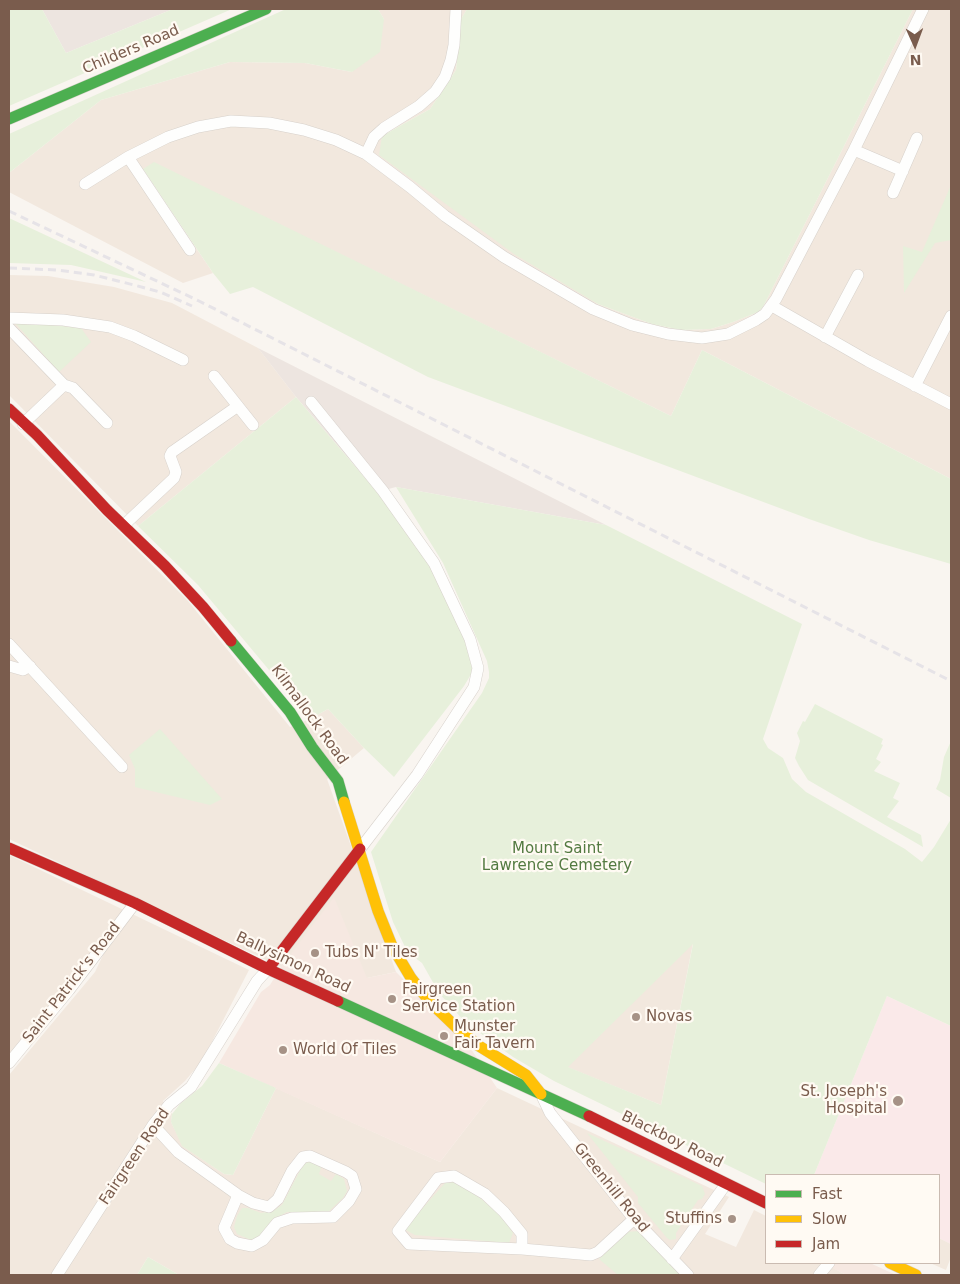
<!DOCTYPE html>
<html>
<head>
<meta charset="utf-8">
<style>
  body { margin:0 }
  #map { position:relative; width:960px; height:1284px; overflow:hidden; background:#f9f5f0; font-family:"DejaVu Sans",sans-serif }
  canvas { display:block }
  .frame { position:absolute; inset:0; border:10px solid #7a5c4d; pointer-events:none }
  .legend { position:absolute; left:765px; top:1174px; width:175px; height:90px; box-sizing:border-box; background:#fffaf3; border:1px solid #cabbb1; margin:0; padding:6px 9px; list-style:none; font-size:15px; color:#7a5c4d }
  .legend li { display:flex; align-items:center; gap:10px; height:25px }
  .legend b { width:25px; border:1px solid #cabbb1 }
  .north { position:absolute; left:890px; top:20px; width:50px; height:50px; -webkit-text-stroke:4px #fffaf3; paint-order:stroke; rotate:178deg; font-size:14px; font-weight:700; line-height:20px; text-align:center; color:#7a5c4d }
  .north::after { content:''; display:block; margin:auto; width:18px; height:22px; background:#7a5c4d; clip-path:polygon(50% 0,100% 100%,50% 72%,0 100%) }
</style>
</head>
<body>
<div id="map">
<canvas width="960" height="1284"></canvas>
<div class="frame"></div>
<ul class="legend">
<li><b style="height:6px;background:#4caf50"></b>Fast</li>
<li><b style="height:6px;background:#ffc107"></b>Slow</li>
<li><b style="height:6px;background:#c62828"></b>Jam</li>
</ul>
<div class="north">N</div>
</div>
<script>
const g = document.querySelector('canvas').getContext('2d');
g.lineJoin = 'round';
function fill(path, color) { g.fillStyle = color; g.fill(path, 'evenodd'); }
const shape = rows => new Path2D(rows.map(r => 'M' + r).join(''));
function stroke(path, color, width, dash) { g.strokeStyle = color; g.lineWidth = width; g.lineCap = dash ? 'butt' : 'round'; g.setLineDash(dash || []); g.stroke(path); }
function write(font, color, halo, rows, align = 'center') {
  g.font = font + ' "DejaVu Sans",sans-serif'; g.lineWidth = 4.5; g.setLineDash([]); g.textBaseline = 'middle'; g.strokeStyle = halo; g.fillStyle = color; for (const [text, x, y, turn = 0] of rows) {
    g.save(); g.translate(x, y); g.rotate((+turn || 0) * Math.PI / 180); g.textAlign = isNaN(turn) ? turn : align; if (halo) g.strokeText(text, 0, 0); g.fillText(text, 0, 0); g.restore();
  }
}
fill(shape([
  [378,9,467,9,461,19,456,70,430,109,382,136,598,304,652,324,681,330,711,329,733,322,758,312,763,307,913,9,951,9,951,479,702,350,671,416,154,163,143,170,213,273,183,283,9,192,9,173,101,100,230,62,305,63,352,72,384,19],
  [9,275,48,276,114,287,172,303,258,348,296,397,138,526,9,395],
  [9,421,188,601,290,727,310,719,328,709,364,748,327,779,396,972,367,978,281,967,9,839],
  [9,855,249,970,202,1061,185,1081,163,1101,172,1114,171,1122,183,1146,224,1174,233,1175,276,1088,440,1162,497,1088,729,1197,705,1234,736,1247,754,1210,766,1216,766,1263,832,1263,830,1266,846,1275,179,1275,148,1257,137,1275,9,1275,9,1075,95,972,123,913,77,973,9,1056],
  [693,943,661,1105,567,1067],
  [939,1238,951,1244,951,1257,946,1270,930,1263,939,1263]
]), '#f2e8de');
fill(shape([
  [334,897,367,978,396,972,467,1043,497,1088,440,1162,219,1063,261,992,270,985,281,967],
  [832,1263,870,1263,896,1275,846,1275,829,1266]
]), '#f6e8e1');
fill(shape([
  [42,9,173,9,66,53],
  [258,348,606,525,396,487,377,492,296,397]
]), '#ede5e0');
fill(shape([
  [887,996,951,1026,951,1244,939,1238,939,1175,814,1175]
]), '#fae9e9');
fill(shape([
  [9,9,42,9,66,53,173,9,232,9,9,106],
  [286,9,378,9,384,19,380,52,352,72,305,63,230,62,101,100,9,173,9,134],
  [467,9,913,9,763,307,758,312,733,322,711,329,681,330,652,324,598,304,514,254,379,155,382,136,430,109,456,70,461,19],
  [154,162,671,416,702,350,951,479,951,564,869,540,809,519,428,377,253,287,230,294,213,273,143,169],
  [951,185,951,240,935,243,904,293,903,246,922,252],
  [9,218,146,282,71,265,9,263],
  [34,323,81,328,91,342,59,372,16,324],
  [296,397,377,492,430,566,464,638,473,671,464,686,394,777,364,748,328,709,310,719,198,585,138,526],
  [396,487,606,525,802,624,763,739,768,748,783,758,792,779,806,792,905,849,922,862,934,847,951,819,951,1026,887,996,814,1175,766,1175,766,1184,554,1081,513,1057,465,1022,439,993,422,963,410,954,406,949,393,922,371,852,482,693,489,678,489,672,487,661,443,563],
  [693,944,661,1105,568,1067],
  [815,704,883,739,881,744,883,745,876,759,881,762,874,771,900,783,893,798,899,801,887,817,921,835,923,847,808,780,799,766,795,758,800,741,797,733,803,721,805,722],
  [160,729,222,799,210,805,135,787,135,769,129,755],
  [951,741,951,798,936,789,940,780,944,757],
  [219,1063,276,1088,233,1175,224,1174,182,1146,171,1122,172,1114,180,1104,202,1086],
  [587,1133,702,1186,705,1194,702,1199,698,1200,676,1233,676,1239,670,1240,667,1238,638,1203,638,1197],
  [310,1162,319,1165,321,1168,319,1174,331,1181,336,1174,344,1179,347,1191,343,1198,328,1212,287,1212,272,1220,258,1238,251,1240,237,1234,234,1227,237,1216,242,1208,248,1208,261,1213,273,1211,282,1205,304,1163],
  [453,1182,470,1189,504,1219,513,1233,509,1243,415,1235,404,1229,445,1183],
  [640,1231,681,1275,618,1275,599,1259,625,1232],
  [148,1257,179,1275,137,1275]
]), '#e7f0db');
const street = shape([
  [854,150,903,171],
  [366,154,374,137,384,128,419,106,435,92,445,77,451,60,454,45,456,9],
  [85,184,128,157],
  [893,193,917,138],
  [190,250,128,157,168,137,198,127,231,121,269,123,304,130,336,140,366,154,410,187,445,216,504,257,593,309,632,325,668,334,702,338,728,334,756,320,765,314,776,299,854,150,923,9],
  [772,306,868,361,951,404],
  [9,318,63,320,110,327,134,336,183,360],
  [9,328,64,385,73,388,107,423],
  [825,337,858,275],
  [214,376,253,425],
  [915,386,951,316],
  [311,402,383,491,434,563,470,639,478,668,474,687,417,775,360,849],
  [23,424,64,385],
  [123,526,174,478,176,472,170,456,172,452,238,406],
  [9,644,122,767],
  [9,666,23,670,30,666],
  [9,1063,69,990,135,903],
  [541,1094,550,1113,634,1219,688,1275],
  [153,1125,178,1152,238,1195,253,1203,269,1207,278,1199,292,1171,303,1157,310,1156,346,1172,352,1176,356,1189,349,1201,333,1217,292,1218,277,1223,263,1240,252,1246,237,1243,230,1239,224,1228,238,1195],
  [522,1249,409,1244,398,1231,438,1178,454,1176,485,1194,504,1212,522,1234,522,1249,591,1255,598,1252,634,1219],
  [672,1259,726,1184],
  [57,1275,153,1125,169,1105,191,1087,257,981,268,969],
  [819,1275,829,1263]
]);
const fast = shape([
  [9,119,266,9],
  [231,641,290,712,312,747,338,781,344,802],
  [338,1001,589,1116]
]);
const slow = shape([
  [344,802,378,911,392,946,411,978,431,1003,457,1028,479,1046,526,1075,541,1094],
  [890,1263,916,1275]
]);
const jam = shape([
  [9,409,37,435,107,510,165,566,203,607,231,641],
  [9,848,135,903,268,969,338,1001],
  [268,969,360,849],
  [589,1116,766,1203]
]);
stroke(street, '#d7d1cb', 12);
stroke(fast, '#d9d2cb', 12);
stroke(slow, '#d9d2cb', 12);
stroke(jam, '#d9d2cb', 12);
stroke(street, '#fefefd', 11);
stroke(fast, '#4caf50', 11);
stroke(slow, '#ffc107', 11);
stroke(jam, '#c62828', 11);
stroke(shape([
  [9,211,199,301,951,681],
  [9,268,57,270,94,275,134,285,160,292,192,306]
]), '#e6e3e7', 3, [8, 5]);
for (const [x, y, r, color] of [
  [315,953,5,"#a69286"],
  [392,999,5,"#a69286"],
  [636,1017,5,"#a69286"],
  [444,1036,5,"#a69286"],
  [283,1050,5,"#a69286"],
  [898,1101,6,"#a69286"],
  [732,1219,5,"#a69286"]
]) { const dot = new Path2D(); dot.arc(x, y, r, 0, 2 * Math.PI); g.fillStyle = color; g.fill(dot); stroke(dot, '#fffaf3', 2); }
write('15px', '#7a5c4d', '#fffaf3', [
  ["Childers Road",131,50,-23],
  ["Kilmallock Road",309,715,54],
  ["Ballysimon Road",293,963,25],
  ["Saint Patrick's Road",72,983,-52],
  ["Blackboy Road",672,1140,26],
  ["Fairgreen Road",135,1157,-56],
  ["Greenhill Road",611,1188,51]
]);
write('15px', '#537a41', '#fffaf3', [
  ["Mount Saint",557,849],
  ["Lawrence Cemetery",557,866]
]);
write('15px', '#7a5c4d', '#fffaf3', [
  ["Tubs N' Tiles",325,953],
  ["Fairgreen",402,990],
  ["Service Station",402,1007],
  ["Novas",646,1017],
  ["Munster",454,1027],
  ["Fair Tavern",454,1044],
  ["World Of Tiles",293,1050],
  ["St. Joseph's",887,1092,"right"],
  ["Hospital",887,1109,"right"],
  ["Stuffins",722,1219,"right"]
], 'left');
</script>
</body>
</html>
